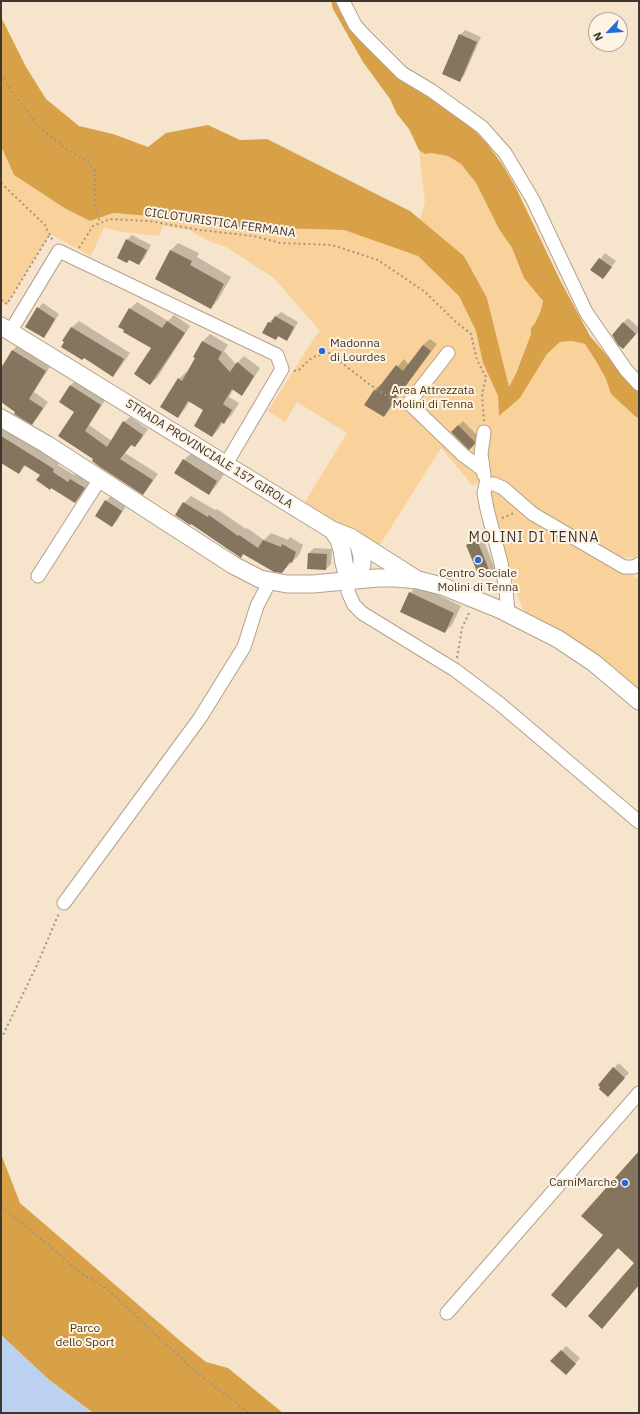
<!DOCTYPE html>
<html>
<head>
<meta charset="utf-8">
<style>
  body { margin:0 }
  #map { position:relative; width:640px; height:1414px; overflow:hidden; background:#f6e5cc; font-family:"IBM Plex Sans",sans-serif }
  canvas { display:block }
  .frame { position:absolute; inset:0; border:2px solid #3e372d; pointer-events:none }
  .north { position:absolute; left:588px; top:12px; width:40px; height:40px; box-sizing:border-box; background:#fef3e4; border:1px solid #b1a89b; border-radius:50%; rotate:245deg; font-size:11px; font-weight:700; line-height:16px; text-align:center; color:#3e372d }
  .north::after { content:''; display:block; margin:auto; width:14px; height:18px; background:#246cd7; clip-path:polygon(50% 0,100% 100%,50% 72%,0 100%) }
</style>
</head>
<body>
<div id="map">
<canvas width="640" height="1414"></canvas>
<div class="frame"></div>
<div class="north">N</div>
</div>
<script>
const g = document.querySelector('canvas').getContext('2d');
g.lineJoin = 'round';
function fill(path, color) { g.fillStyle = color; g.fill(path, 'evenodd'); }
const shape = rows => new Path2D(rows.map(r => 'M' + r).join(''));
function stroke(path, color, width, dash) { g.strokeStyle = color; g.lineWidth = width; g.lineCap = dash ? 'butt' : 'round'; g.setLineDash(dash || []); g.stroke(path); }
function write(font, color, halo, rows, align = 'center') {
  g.font = font + ' "IBM Plex Sans",sans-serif'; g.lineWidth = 4; g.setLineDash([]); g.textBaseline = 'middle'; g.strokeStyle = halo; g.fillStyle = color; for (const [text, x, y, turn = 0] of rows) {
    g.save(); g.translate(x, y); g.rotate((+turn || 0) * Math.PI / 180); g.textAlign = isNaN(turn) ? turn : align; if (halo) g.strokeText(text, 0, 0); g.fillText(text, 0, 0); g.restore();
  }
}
fill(shape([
  [1,146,14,175,66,209,90,221,113,213,161,217,208,226,344,230,418,256,459,296,476,331,483,363,498,396,499,416,520,398,547,354,560,342,572,341,585,344,596,361,606,379,611,394,636,417,639,418,639,554,635,557,623,558,530,507,491,479,490,476,473,486,441,448,378,548,305,502,347,433,297,402,285,422,268,411,314,338,320,331,274,278,226,247,209,241,189,230,163,226,159,236,123,232,104,228,91,256,50,234,7,305,1,302],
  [419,150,425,154,431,153,448,156,461,164,476,183,499,229,512,248,524,278,543,301,541,310,535,323,531,328,531,334,509,388,487,298,464,256,420,219,425,202],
  [492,487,639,579,639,693,527,613,523,609,517,594,498,535,490,504,490,488]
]), '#f8d29a');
fill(shape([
  [331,1,335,1,342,15,357,36,414,87,470,126,485,141,502,164,515,186,560,280,590,336,639,393,639,418,636,417,611,394,606,379,596,361,585,344,572,341,560,342,547,354,520,398,499,416,498,396,483,363,476,331,459,296,418,256,344,230,208,226,161,217,113,213,90,221,66,209,14,175,1,146,1,17,26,67,46,99,79,126,113,134,148,147,166,133,208,125,240,140,267,139,410,211,464,256,487,298,509,387,516,373,531,334,531,328,535,323,541,310,543,301,524,278,512,248,499,229,476,183,461,164,448,156,431,153,425,154,419,150,409,129,397,114,390,99,363,62,333,9],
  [1,1154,20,1203,185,1345,206,1362,228,1368,283,1413,93,1413,48,1379,1,1335]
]), '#d8a147');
fill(shape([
  [1,1335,48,1379,92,1413,1,1413]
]), '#bcd1f0');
fill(shape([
  [465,30,481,37,464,76,459,80,460,35],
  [132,235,151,245,144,259,139,264,127,240],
  [178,243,199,253,197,257,231,277,218,300,211,308,156,279,171,250],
  [605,253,616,261,603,278,592,270],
  [137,302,168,321,174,315,190,326,157,378,150,384,152,348,130,309],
  [43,303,59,314,48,332,43,337,38,308],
  [281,312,298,322,291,335,286,340,279,336,275,339,264,332,269,322],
  [628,318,639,328,639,331,623,348,623,323],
  [79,321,130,353,119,369,113,375,64,341,72,327],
  [210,334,228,345,224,351,236,364,244,356,260,368,248,387,241,394,234,389,229,397,239,403,231,416,223,422,219,429,212,436,205,410,190,401,184,410,178,417,162,407,179,379,186,372,188,373,196,358,194,357,203,341],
  [430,339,437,344,402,391,390,409,384,416,374,390,381,384,382,385,404,359,409,365,423,345],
  [19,344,51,365,34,392,48,402,38,417,32,423,1,401,1,369,13,350],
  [76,380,106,399,89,425,112,441,124,422,130,417,148,429,140,441,135,446,132,444,125,453,158,474,148,488,143,494,95,458,75,411,71,385],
  [463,421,479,437,479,439,469,448,452,432],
  [1,425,60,462,58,465,74,475,77,473,90,481,81,495,75,502,41,475,26,465,19,473,1,462],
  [191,453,224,474,216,486,209,494,184,460],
  [111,496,126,506,117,521,112,526,106,501],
  [191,496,215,510,217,509,246,529,247,528,264,540,271,533,288,540,290,537,303,545,299,555,282,572,184,503],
  [482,536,495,569,490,574,467,545,472,540],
  [314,548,332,549,331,564,326,569,309,553],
  [418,585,461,606,452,625,445,632,410,593],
  [619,1063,629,1073,612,1091,614,1068],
  [639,1152,639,1285,611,1318,635,1263,618,1248,566,1307,604,1235],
  [566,1346,580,1358,571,1369,561,1351]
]), '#0003');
fill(shape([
  [459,34,477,42,460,82,442,74],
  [126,239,147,250,139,265,129,260,127,263,117,258],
  [170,250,192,261,190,265,224,284,211,309,155,279],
  [599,258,612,267,603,279,590,270],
  [37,307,55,319,44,338,25,327],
  [129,308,162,328,167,321,185,333,150,385,134,374,151,348,123,332,124,330,118,327],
  [275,316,294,327,287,341,278,336,276,340,262,333,268,322,271,323],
  [623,322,636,334,623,349,618,345,612,335],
  [71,327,124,359,113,377,84,358,82,360,61,347,64,342,62,341],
  [202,341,222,352,218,359,230,372,237,362,254,376,242,396,232,389,223,404,232,410,224,424,221,422,212,437,194,426,203,410,188,401,178,418,160,407,178,378,182,381,195,358,193,357],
  [423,345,431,351,399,395,398,394,384,417,364,405,374,390,376,391,396,365,403,371],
  [12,350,46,371,29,399,43,408,32,425,14,414,15,412,1,402,1,368],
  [70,385,101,405,85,431,107,447,123,421,143,435,135,447,131,445,120,459,153,480,143,495,100,467,92,461,93,459,58,436,74,412,59,402],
  [458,425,475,442,474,445,469,450,451,432],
  [1,436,54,469,53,472,68,482,70,479,85,488,75,503,51,488,50,490,36,480,40,475,24,465,19,474,1,463],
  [183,459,217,481,209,495,174,473],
  [105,500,122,511,112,527,95,516],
  [183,502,208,517,209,515,238,536,239,535,258,548,263,540,281,547,282,544,296,552,292,563,290,562,282,573,274,572,243,554,241,558,191,524,190,525,175,515],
  [477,540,491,575,480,579,466,545],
  [308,553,327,554,326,570,307,569],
  [409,592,454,613,445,633,400,612],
  [613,1067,625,1078,608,1097,599,1089,600,1087,598,1085],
  [639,1151,639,1285,602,1329,588,1316,634,1263,618,1248,566,1308,551,1295,603,1235,581,1216],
  [561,1350,576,1364,566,1375,550,1361]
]), '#85755f');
const minor = shape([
  [343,1,355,25,364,35,402,73,432,91,482,127,505,153,533,200,586,312,626,370,639,384],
  [10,332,59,251,277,355,282,369,226,464],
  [448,353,409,403,463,455,482,469],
  [484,475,481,454,484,432],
  [38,576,100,479],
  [349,581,348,592,354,605,362,613,455,670,500,704,639,822],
  [508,613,506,590,501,563,487,509,484,493,486,484,494,484,503,488,533,514,624,567,634,567,639,564],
  [64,903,200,718,244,647,257,606,270,581],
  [447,1313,639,1093]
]);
const major = shape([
  [1,326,332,530,350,537,416,579],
  [1,418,46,444,233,565,260,579,287,584,313,584,377,578,396,578,418,580,442,586,501,610,558,639,594,663,639,701],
  [332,530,339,540,342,550,344,563,349,581],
  [349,581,359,573,362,565,362,556,358,542]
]);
stroke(minor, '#b3a28b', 15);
stroke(major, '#b3a28b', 19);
stroke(shape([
  [1,74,13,93,39,127,66,149,87,161,95,171,95,204,100,223],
  [1,183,45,225,53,241],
  [79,248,93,226,110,219,149,221,200,230,254,236,280,243,332,245,378,260,425,292,456,322,471,334,477,360,486,377,482,394,484,421],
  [1,300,7,304,50,234],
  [294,371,299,370,308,361,313,357,329,353,369,384,398,403],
  [502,518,514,513],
  [457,658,462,628,469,613],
  [1,1039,37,965,59,913],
  [1,1207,27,1227,85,1276,107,1289,195,1371,249,1413]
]), '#a29583', 2, [2, 3]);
stroke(minor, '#fff', 13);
stroke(major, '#fff', 17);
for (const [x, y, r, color] of [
  [322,351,4,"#246cd7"],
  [478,560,4,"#246cd7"],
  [625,1183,4,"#246cd7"]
]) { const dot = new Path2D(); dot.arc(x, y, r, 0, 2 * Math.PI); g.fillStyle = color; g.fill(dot); stroke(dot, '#fef3e4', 1.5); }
write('12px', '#3e372d', '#fef3e4', [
  ["CICLOTURISTICA FERMANA",220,223,8],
  ["STRADA PROVINCIALE 157 GIROLA",209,454,32]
]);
write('12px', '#3e372d', '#fef3e4', [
  ["Madonna",330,344],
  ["di Lourdes",330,358],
  ["Centro Sociale",478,574,"center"],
  ["Molini di Tenna",478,588,"center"],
  ["CarniMarche",617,1183,"right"]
], 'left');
write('12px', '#4f3812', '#fef3e4', [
  ["Area Attrezzata",433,391],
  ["Molini di Tenna",433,405],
  ["Parco",85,1329],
  ["dello Sport",85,1343]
]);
g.letterSpacing = '1px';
write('14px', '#3e372d', '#fef3e4', [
  ["MOLINI DI TENNA",534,538]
]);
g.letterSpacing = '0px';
</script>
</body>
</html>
